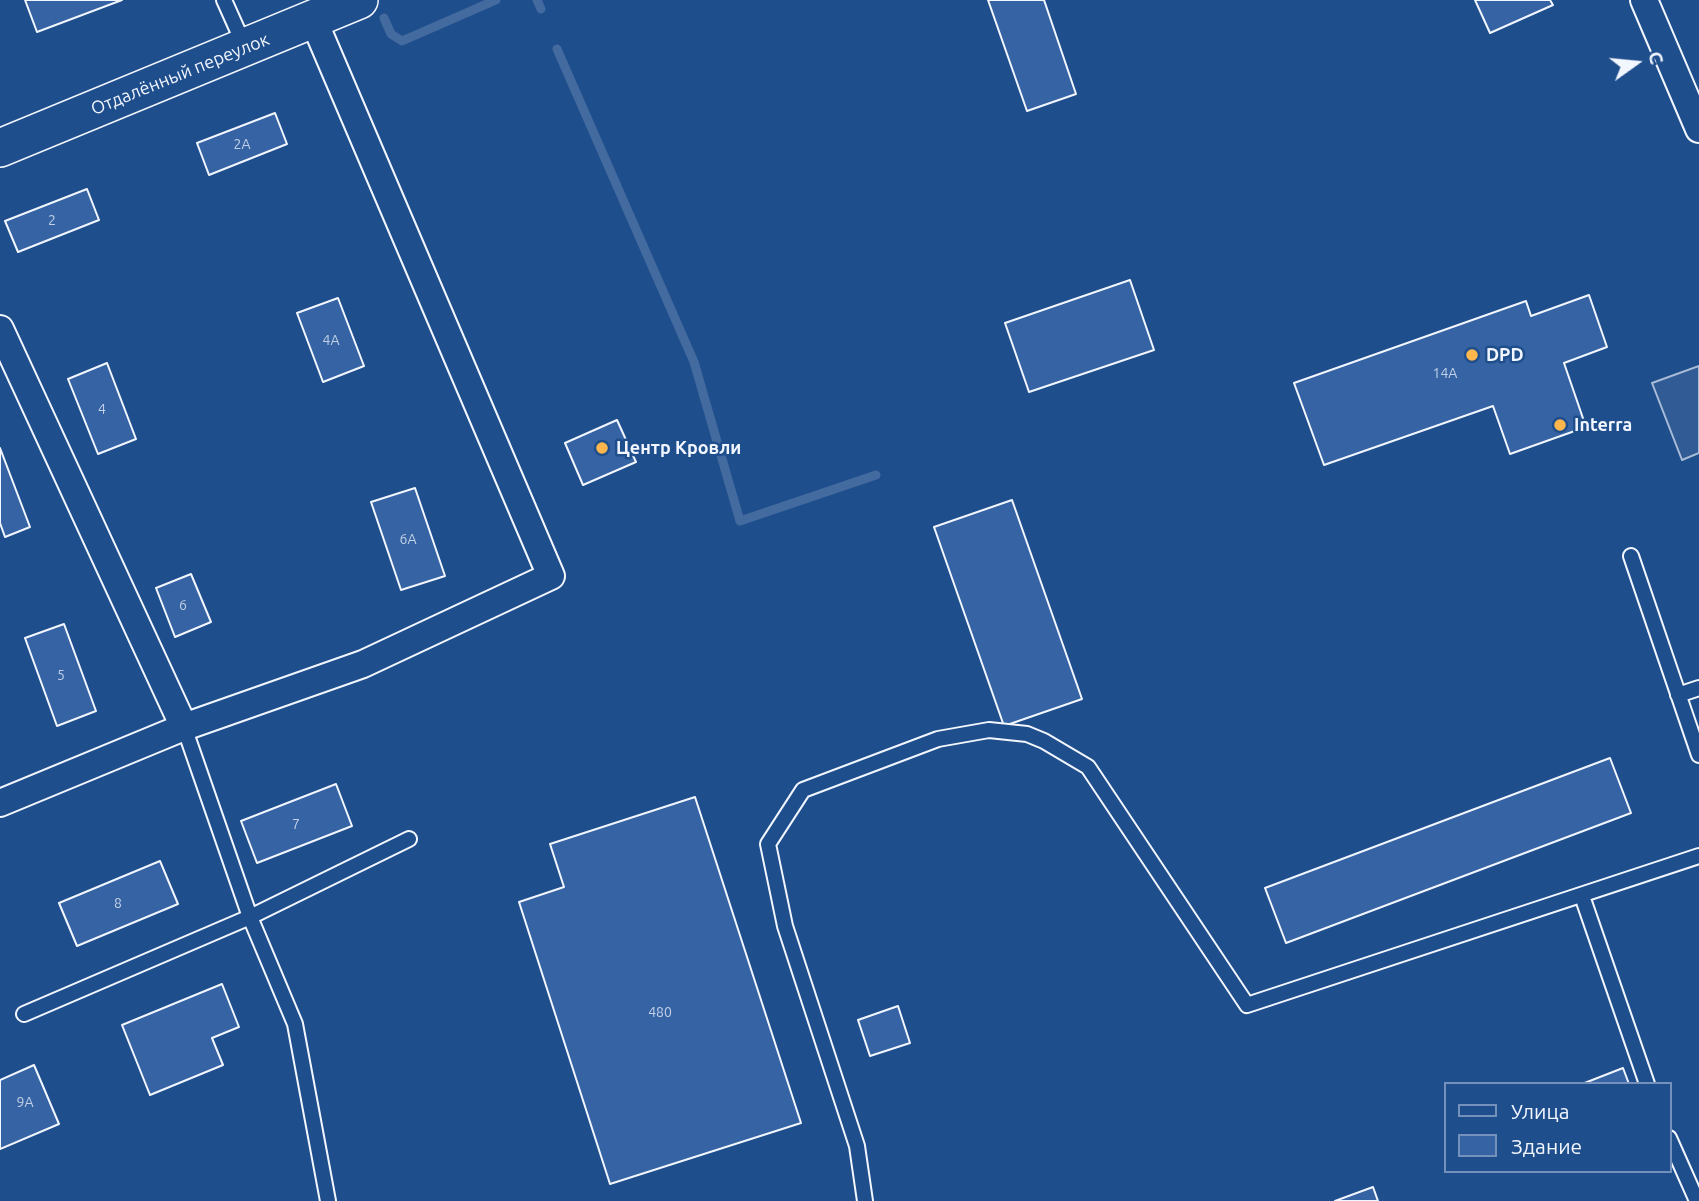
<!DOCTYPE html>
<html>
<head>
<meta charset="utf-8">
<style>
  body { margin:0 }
  #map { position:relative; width:1699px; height:1201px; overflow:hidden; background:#1f4e8c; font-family:Ubuntu,sans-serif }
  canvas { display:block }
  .legend { position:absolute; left:1444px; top:1082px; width:228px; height:91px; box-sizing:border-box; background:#1f4e8c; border:2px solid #7391ba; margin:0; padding:9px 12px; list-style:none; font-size:21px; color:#f2f6ff }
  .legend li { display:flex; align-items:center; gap:14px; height:35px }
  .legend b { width:35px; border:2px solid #7391ba }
  .north { position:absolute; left:1601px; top:28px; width:70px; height:70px; -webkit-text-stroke:5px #1f4e8c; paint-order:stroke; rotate:75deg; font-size:19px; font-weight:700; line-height:28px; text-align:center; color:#f2f6ff }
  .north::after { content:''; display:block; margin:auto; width:24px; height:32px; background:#f2f6ff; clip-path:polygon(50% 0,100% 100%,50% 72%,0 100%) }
</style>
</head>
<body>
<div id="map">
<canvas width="1699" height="1201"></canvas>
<ul class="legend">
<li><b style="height:9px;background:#1f4e8c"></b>Улица</li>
<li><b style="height:19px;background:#3563a3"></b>Здание</li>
</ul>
<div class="north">С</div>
</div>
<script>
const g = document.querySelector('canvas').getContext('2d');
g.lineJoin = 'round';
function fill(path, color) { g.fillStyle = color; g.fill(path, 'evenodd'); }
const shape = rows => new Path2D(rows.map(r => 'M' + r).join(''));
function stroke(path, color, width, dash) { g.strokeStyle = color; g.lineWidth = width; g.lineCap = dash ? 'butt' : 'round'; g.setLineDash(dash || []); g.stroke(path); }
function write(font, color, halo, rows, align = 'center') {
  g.font = font + ' Ubuntu,sans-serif'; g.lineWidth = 5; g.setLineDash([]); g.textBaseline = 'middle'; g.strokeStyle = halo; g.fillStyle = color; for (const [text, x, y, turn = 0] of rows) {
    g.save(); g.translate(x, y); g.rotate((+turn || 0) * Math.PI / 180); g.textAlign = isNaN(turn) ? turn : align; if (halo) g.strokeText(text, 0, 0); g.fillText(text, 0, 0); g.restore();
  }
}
const built = shape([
  [1699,366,1699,453,1682,460,1652,383,1699,366]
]);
fill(built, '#305b95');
stroke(built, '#a8bbd7', 2);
stroke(shape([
  [537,0,541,9],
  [384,18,391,34,402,41,496,0],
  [557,49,694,362,740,521,876,475]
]), '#446ba0', 9);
const building = shape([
  [25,0,122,0,37,32,25,0],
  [988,0,1044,0,1076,94,1027,111,988,0],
  [1475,0,1550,0,1553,5,1490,33,1475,0],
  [275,113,287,144,209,175,197,143,275,113],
  [87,189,99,220,18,252,5,221,87,189],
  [1130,280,1154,350,1029,392,1005,323,1130,280],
  [1589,295,1607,347,1564,363,1586,427,1510,454,1493,406,1324,465,1294,383,1526,301,1531,316,1589,295],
  [338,298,364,366,323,382,297,313,338,298],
  [107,363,136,439,98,454,68,379,107,363],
  [617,420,636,462,583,485,565,443,617,420],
  [0,448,30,527,5,537,0,523,0,448],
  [415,488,445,576,401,590,371,502,415,488],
  [1012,500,1082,699,1004,726,934,527,1012,500],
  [191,574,211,622,175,637,156,588,191,574],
  [64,624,96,711,57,726,25,638,64,624],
  [1610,758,1631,813,1286,943,1265,888,1610,758],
  [336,784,352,826,257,863,241,821,336,784],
  [695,797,801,1123,610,1184,519,902,564,887,550,844,695,797],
  [160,861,178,904,77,946,59,903,160,861],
  [222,984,239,1027,212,1038,223,1065,150,1095,122,1025,222,984],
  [898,1006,910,1043,870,1056,858,1020,898,1006],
  [34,1065,59,1124,0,1149,0,1080,34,1065],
  [1623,1068,1629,1084,1582,1084,1623,1068],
  [1373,1187,1378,1201,1335,1201,1373,1187]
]);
fill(building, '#3563a3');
stroke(building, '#f2f6ff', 2);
const service = shape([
  [224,0,245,47],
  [1631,556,1699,755],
  [1678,695,1699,688],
  [184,727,250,917,295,1024,328,1201],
  [1582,896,1647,1084],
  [24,1014,250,917,409,839],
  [1669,1138,1697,1201],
  [865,1201,857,1146,785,926,768,844,803,790,938,739,989,730,1027,734,1044,741,1088,767,1247,1005,1699,856]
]);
const minor = shape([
  [1644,0,1699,129],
  [0,329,184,727],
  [0,803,184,727,363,664,551,576,313,19]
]);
const secondary = shape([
  [0,148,359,0]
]);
stroke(service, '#f2f6ff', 18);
stroke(minor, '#f2f6ff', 30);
stroke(secondary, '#f2f6ff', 40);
stroke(service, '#1f4e8c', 14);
stroke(minor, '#1f4e8c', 26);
stroke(secondary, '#1f4e8c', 37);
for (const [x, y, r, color] of [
  [1472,355,7,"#ffb74d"],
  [1560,425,7,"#ffb74d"],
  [602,448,7,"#ffb74d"]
]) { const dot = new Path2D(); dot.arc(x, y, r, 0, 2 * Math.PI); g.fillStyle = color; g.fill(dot); stroke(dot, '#1f4e8c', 2.5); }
write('14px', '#c3d1e8', null, [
  ["2А",242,144],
  ["2",52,220],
  ["4А",331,340],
  ["14А",1445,373],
  ["4",102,409],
  ["6А",408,539],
  ["6",183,605],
  ["5",61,675],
  ["7",296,824],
  ["8",118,903],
  ["480",660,1012],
  ["9А",25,1102]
]);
write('18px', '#f2f6ff', '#1f4e8c', [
  ["Отдалённый переулок",180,74,-22]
]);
write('bold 18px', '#f2f6ff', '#1f4e8c', [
  ["DPD",1486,355],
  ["Interra",1574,425],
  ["Центр Кровли",616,448]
], 'left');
</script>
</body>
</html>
